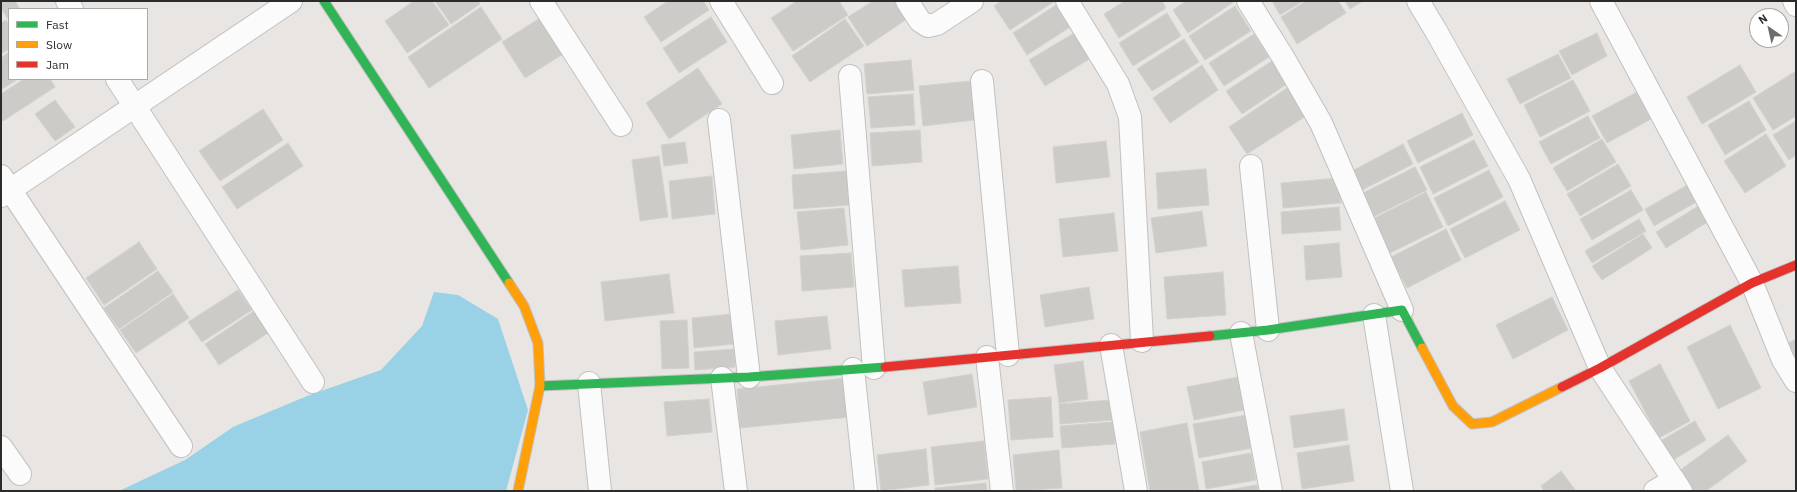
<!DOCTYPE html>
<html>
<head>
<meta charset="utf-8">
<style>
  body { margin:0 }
  #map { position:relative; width:1797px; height:492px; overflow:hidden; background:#e8e5e2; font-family:"IBM Plex Sans",sans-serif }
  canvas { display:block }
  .frame { position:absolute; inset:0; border:2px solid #2b2b2b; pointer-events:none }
  .legend { position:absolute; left:8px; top:8px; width:140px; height:72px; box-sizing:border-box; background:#fff; border:1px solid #aaa; margin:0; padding:5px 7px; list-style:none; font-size:12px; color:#2b2b2b }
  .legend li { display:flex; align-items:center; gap:8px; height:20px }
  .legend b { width:20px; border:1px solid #aaa }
  .north { position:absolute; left:1749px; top:8px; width:40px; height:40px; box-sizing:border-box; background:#fff; border:1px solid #aaa; border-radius:50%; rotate:326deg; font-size:11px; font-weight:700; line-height:16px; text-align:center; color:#2b2b2b }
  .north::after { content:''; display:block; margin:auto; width:14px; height:18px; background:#6d6c6b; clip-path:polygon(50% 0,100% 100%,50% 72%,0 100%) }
</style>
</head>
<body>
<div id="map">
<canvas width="1797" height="492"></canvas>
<div class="frame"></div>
<ul class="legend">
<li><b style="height:5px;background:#30b455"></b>Fast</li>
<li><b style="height:5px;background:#ff9f0a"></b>Slow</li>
<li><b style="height:5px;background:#e5322d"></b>Jam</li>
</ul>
<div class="north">N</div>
</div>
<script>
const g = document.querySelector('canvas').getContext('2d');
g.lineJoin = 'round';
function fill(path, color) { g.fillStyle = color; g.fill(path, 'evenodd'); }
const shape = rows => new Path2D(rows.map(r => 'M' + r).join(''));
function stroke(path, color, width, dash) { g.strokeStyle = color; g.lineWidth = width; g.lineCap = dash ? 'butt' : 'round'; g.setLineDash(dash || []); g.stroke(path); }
fill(shape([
  [434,292,458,295,498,319,528,410,506,491,119,491,185,460,233,427,307,396,381,370,422,326]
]), '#99d1e6');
const building = shape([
  [1,1,15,1,20,9,9,9,9,17,7,18,1,8,1,1],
  [414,1,432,1,449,25,407,53,385,21,414,1],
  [435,1,478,1,480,4,451,24,435,1],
  [668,1,703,1,709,10,661,42,644,17,668,1],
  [797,1,839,1,848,15,793,51,771,18,797,1],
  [873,1,904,1,913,15,867,46,848,17,873,1],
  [1001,1,1055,1,1010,30,994,6,1001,1],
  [1125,1,1162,1,1166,8,1119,38,1104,14,1125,1],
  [1186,1,1235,1,1188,33,1173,10,1186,1],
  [1272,1,1303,1,1280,15,1272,1],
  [1306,1,1338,1,1346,13,1297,44,1281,17,1306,1],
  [1345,1,1363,1,1350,9,1345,1],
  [1056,5,1070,27,1027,55,1013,33,1056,5],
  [1235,6,1251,31,1205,60,1189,36,1235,6],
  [481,7,502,39,429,88,408,57,481,7],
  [548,13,571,49,525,78,502,42,548,13],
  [1167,13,1181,36,1133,66,1119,43,1167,13],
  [711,17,727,42,679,73,663,48,711,17],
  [845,19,864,46,810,82,792,56,845,19],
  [6,20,9,25,9,49,1,54,1,23,6,20],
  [1076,32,1091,58,1045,86,1029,60,1076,32],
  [1597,33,1607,56,1572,75,1559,51,1597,33],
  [1254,34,1269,57,1224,86,1209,63,1254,34],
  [1184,39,1199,62,1152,91,1137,69,1184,39],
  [9,52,9,79,18,79,1,90,1,58,9,52],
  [1558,54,1571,78,1520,104,1507,79,1558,54],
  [911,60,914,90,867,94,864,64,911,60],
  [1272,61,1287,84,1242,114,1226,91,1272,61],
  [1202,65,1218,90,1170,123,1153,98,1202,65],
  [1740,65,1756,92,1702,124,1687,97,1740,65],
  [698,68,722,104,669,139,646,103,698,68],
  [1796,71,1796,116,1773,130,1753,98,1796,71],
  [24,79,50,79,55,87,3,121,1,119,1,94,24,79],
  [1573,80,1590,111,1540,137,1524,105,1573,80],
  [971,81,975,120,923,126,919,86,971,81],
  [1290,86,1309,114,1247,154,1229,127,1290,86],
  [1637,92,1651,119,1607,143,1592,116,1637,92],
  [913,94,915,125,871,128,868,97,913,94],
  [55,100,75,127,55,141,35,114,55,100],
  [1749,101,1766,130,1725,155,1708,125,1749,101],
  [263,109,283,140,220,181,199,151,263,109],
  [1462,113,1473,135,1418,163,1407,141,1462,113],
  [1588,116,1600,138,1551,164,1539,142,1588,116],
  [1796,121,1796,155,1789,160,1773,135,1796,121],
  [840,130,843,164,794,169,791,135,840,130],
  [920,130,922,162,872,166,870,133,920,130],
  [1766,134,1786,166,1745,193,1724,161,1766,134],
  [1602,139,1616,162,1567,191,1553,168,1602,139],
  [1474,140,1488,166,1433,194,1420,167,1474,140],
  [1106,141,1110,177,1056,183,1053,147,1106,141],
  [685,142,688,163,664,166,661,145,685,142],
  [288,143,303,166,237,209,222,187,288,143],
  [1403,144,1413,164,1360,191,1350,172,1403,144],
  [659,156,668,217,640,221,632,160,659,156],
  [1618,164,1631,186,1580,216,1567,194,1618,164],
  [1415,167,1427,190,1371,218,1359,195,1415,167],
  [1206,169,1209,205,1158,209,1156,173,1206,169],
  [1489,170,1503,197,1448,226,1434,198,1489,170],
  [847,171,850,205,794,209,792,175,847,171],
  [712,176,715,214,672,219,669,181,712,176],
  [1339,178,1341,203,1283,208,1281,183,1339,178],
  [1691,183,1700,200,1654,226,1645,209,1691,183],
  [1631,190,1643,210,1592,240,1580,219,1631,190],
  [1426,192,1443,227,1390,253,1373,219,1426,192],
  [1505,201,1520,230,1465,258,1450,229,1505,201],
  [1705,202,1714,218,1666,248,1656,232,1705,202],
  [1339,207,1341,230,1282,234,1281,212,1339,207],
  [844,208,848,245,801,250,797,212,844,208],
  [1202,211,1207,246,1156,253,1151,218,1202,211],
  [1114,213,1118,251,1063,257,1059,219,1114,213],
  [1639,219,1646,231,1592,263,1585,251,1639,219],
  [1446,229,1461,260,1407,288,1391,257,1446,229],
  [1643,234,1652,248,1602,280,1592,266,1643,234],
  [139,242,157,269,104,305,86,278,139,242],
  [1339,243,1342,277,1306,280,1304,246,1339,243],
  [851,253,854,287,802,291,800,256,851,253],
  [958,266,961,303,905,307,902,270,958,266],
  [158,271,173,292,119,329,104,308,158,271],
  [1223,272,1226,315,1167,319,1164,277,1223,272],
  [669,274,674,313,605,321,601,282,669,274],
  [1089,287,1094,319,1045,327,1040,295,1089,287],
  [238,290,252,310,202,342,188,322,238,290],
  [173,294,189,318,136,353,120,330,173,294],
  [1552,297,1568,330,1513,359,1496,325,1552,297],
  [254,311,268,333,219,365,205,344,254,311],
  [732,314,734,344,694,348,692,318,732,314],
  [827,316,831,349,778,355,775,321,827,316],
  [687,320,689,368,662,369,660,321,687,320],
  [1730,325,1761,388,1718,409,1687,347,1730,325],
  [1796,339,1796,359,1788,343,1796,339],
  [734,349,735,367,695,370,694,352,734,349],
  [1083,361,1088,399,1059,403,1054,365,1083,361],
  [1660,364,1690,421,1659,438,1629,381,1660,364],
  [972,374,977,407,928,415,923,382,972,374],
  [1238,377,1244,410,1194,420,1187,387,1238,377],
  [847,378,851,417,740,428,737,389,847,378],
  [1051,397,1053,437,1011,440,1008,400,1051,397],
  [709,399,712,432,667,436,664,402,709,399],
  [1111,400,1113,420,1060,424,1059,404,1111,400],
  [1344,409,1348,440,1294,448,1290,416,1344,409],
  [1247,415,1252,448,1199,458,1193,424,1247,415],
  [1695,421,1706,440,1673,460,1662,440,1695,421],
  [1113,422,1115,444,1062,448,1060,426,1113,422],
  [1187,423,1199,491,1150,491,1140,432,1187,423],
  [1728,435,1747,461,1706,491,1694,491,1679,471,1728,435],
  [984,441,988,479,935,485,931,447,984,441],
  [1349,445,1354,481,1302,489,1297,453,1349,445],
  [926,449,929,485,881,491,877,455,926,449],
  [1059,450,1062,488,1016,491,1013,455,1059,450],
  [1251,453,1256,480,1206,489,1202,462,1251,453],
  [1561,471,1576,491,1544,491,1541,486,1561,471],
  [986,483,987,491,935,491,935,488,986,483],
  [1257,485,1258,491,1221,491,1257,485]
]);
fill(building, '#cdcbc8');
stroke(building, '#d3d1cd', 1);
const street = shape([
  [67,1,72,9],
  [541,1,621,125],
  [721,1,772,83],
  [907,1,920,21,928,26,937,24,972,1],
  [1067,1,1118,84,1130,117,1142,341],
  [1248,1,1283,57,1321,123,1402,310],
  [1418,1,1436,31,1519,179,1600,368,1681,491],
  [1601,1,1752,283,1783,360,1796,381],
  [1794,1,1796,5],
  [850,76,874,368],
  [117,79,313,382],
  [982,81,1008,355],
  [719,120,749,377],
  [1251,166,1268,330],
  [1,176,181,446],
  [1,196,291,1],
  [1374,315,1402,491],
  [1241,333,1271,491],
  [1111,345,1136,491],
  [987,357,1002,491],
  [853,369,866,491],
  [722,378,736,491],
  [589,383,600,491],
  [1,447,20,474],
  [1655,491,1674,480]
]);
const fast = shape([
  [324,1,509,283],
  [1210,336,1268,330,1402,310,1422,348],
  [540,386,749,377,885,367]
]);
const slow = shape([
  [509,283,524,306,538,343,540,386,518,491],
  [1422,348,1453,406,1472,424,1492,422,1562,387]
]);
const jam = shape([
  [885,367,1210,336],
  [1562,387,1600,368,1752,283,1796,265]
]);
stroke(street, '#c2c1c1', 24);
stroke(fast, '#c2c1c1', 11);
stroke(slow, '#c2c1c1', 11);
stroke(jam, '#c2c1c1', 11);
stroke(street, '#fcfbfb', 22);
stroke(fast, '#30b455', 9);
stroke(slow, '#ff9f0a', 9);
stroke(jam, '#e5322d', 9);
</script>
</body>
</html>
